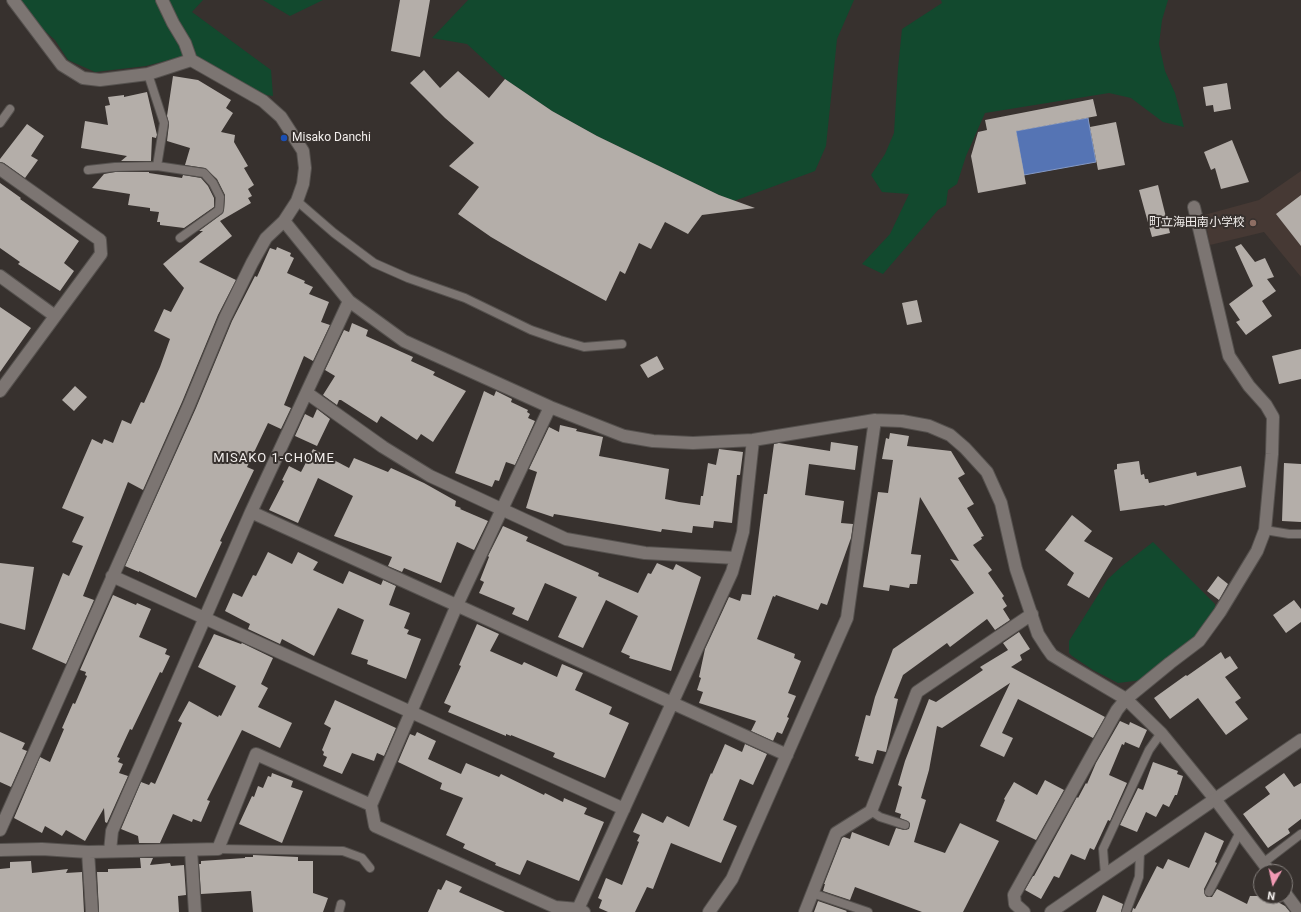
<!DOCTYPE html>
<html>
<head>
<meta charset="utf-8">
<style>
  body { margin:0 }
  #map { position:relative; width:1301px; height:912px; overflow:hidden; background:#37312e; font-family:Roboto,sans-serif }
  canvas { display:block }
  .north { position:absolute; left:1253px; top:864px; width:40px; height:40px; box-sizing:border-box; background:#37312e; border:1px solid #827d7a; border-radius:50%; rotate:189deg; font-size:11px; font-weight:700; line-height:16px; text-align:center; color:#f3efed }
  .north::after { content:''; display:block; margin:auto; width:14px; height:18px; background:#f19ab4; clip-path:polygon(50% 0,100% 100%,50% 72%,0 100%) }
</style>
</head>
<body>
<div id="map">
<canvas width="1301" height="912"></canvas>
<div class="north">N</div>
</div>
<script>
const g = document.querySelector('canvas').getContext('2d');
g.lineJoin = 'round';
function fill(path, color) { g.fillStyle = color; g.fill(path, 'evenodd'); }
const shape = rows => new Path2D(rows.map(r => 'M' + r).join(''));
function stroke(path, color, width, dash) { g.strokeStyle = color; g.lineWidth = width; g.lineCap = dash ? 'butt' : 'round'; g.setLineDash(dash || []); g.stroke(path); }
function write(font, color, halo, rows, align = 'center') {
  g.font = font + ' Roboto,"Noto Sans JP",sans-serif'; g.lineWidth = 4; g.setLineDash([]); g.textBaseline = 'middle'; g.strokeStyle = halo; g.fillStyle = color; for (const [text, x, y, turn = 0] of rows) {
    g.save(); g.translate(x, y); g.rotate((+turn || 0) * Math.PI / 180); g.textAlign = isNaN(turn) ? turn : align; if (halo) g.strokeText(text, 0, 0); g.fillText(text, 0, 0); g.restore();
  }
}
fill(shape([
  [1301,171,1301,277,1264,232,1210,245,1204,215,1259,200]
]), '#463934');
fill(shape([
  [21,0,203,0,192,12,271,70,273,96,259,94,195,57,180,57,146,66,95,72,68,60,55,40,37,24],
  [263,0,323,0,290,16],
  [468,0,854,0,837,39,826,146,815,171,734,201,719,195,597,136,552,111,505,79,467,44,432,38],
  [941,0,1168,0,1162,20,1159,44,1165,71,1175,93,1184,127,1163,122,1131,98,1109,93,985,113,966,156,957,184,948,190,946,205,938,210,883,274,862,264,890,234,909,194,882,192,871,175,885,154,894,133,898,68,902,29,942,3],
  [1153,542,1215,604,1216,611,1199,634,1142,680,1118,683,1093,670,1072,656,1069,653,1069,641,1108,579,1122,566]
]), '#12492e');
const water = shape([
  [1088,118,1096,162,1024,175,1016,131,1088,118]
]);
fill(water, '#5574b4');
stroke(water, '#8499c5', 1);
fill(shape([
  [400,0,430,0,420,57,391,51],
  [424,70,440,88,458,71,489,98,505,79,552,111,597,136,719,195,755,208,702,215,688,234,665,222,651,249,639,243,625,274,620,271,606,301,527,258,491,237,458,214,479,187,449,166,474,143,445,118,410,83],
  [173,76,198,80,231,100,226,108,233,113,221,132,235,135,234,142,248,166,244,168,254,185,248,189,252,196,248,198,251,203,220,221,232,236,199,262,236,280,218,315,182,402,143,490,128,482,83,596,94,600,66,664,32,649,63,573,69,576,83,546,72,542,84,517,62,508,92,439,102,444,104,439,113,443,122,420,131,424,141,402,144,403,160,367,170,339,154,331,164,309,171,312,184,288,163,264,203,231,199,231,222,214,224,210,225,195,217,179,205,168,185,165,190,148,167,141,169,124,167,116],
  [1227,83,1231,109,1214,112,1213,105,1206,106,1203,87],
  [147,92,157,135,156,138,152,137,151,161,121,161,127,156,81,148,85,121,108,125,105,106,110,105,108,97,124,95,124,97],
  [1093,99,1097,116,1016,131,1026,184,978,193,971,156,978,132,987,130,985,120],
  [1116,122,1125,165,1098,170,1090,127],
  [27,124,44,136,31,156,38,160,25,178,4,163,0,162,0,159],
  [1232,140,1249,182,1221,189,1215,168,1211,170,1204,152],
  [115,172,149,172,149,173,182,178,183,175,201,178,208,186,214,198,214,207,184,228,160,225,160,222,157,222,159,212,150,211,150,208,128,205,130,194,92,188,104,174],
  [0,183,21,198,20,199,79,241,64,263,74,271,60,291,18,264,20,262,0,248],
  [1158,185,1170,233,1152,237,1139,190],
  [1301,195,1301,246,1276,214],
  [1241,244,1255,262,1265,258,1274,277,1267,279,1276,291,1262,301,1272,316,1246,335,1236,322,1240,320,1229,304,1253,286,1235,247],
  [277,247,291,253,290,256,294,258,287,273,305,281,304,283,313,287,309,294,329,302,321,322,330,325,313,361,304,356,284,405,291,408,281,429,268,423,247,467,254,470,220,541,222,542,196,598,139,571,139,572,125,566,196,408,232,321,255,276,257,277,270,248,276,250],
  [917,300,922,322,907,325,902,303],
  [0,307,31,328,0,372],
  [352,323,368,330,366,336,413,357,411,361,435,372,433,375,466,391,433,442,421,434,417,440,381,416,377,423,341,400,339,400,337,405,323,395,335,376,325,370,344,330,349,332],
  [1301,349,1301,379,1279,384,1272,356],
  [657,356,664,369,648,378,640,365],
  [75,386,87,397,74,411,62,400],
  [484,391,494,396,496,391,512,399,511,402,528,410,527,412,530,414,528,418,535,421,515,465,506,462,499,481,495,480,492,487,455,473],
  [317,409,330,419,317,446,295,436,305,414,313,418],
  [560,425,577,429,576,431,603,437,599,456,669,469,665,499,679,502,700,505,701,496,703,496,708,463,716,465,719,449,743,452,740,475,737,475,732,523,714,521,713,528,693,526,692,533,662,529,661,532,554,514,553,517,526,508,537,472,529,469,549,427,559,432],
  [890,433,909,436,907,446,951,451,965,474,958,478,974,504,967,508,984,536,981,537,982,539,973,545,992,570,988,573,1004,596,1002,598,1007,606,1003,609,1010,620,995,630,987,619,950,647,947,643,903,675,894,698,898,699,886,752,877,750,873,764,858,760,859,757,855,756,866,715,870,716,875,697,893,649,974,593,950,559,959,561,920,497,911,554,921,555,917,584,910,584,909,588,890,585,889,591,863,587,878,492,888,493,893,460,882,459,886,438,889,439],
  [831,442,858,446,855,470,809,464,805,495,844,501,841,523,853,524,851,538,827,605,821,603,818,610,776,595,775,597,773,596,757,639,795,654,794,658,801,661,788,693,796,696,787,717,789,718,782,734,777,732,773,741,751,731,756,721,699,703,703,692,697,690,701,678,699,677,705,649,729,597,740,601,742,594,751,595,764,494,767,494,774,444,779,443,830,451],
  [313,449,349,468,354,458,388,472,391,468,424,483,456,501,455,506,461,508,460,509,488,521,474,550,457,542,441,583,404,568,402,572,388,566,392,557,334,536,353,496,318,478,298,523,269,510,284,481,282,480,289,466,301,472],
  [1139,461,1141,475,1144,474,1145,479,1148,479,1149,483,1196,472,1197,476,1241,466,1246,487,1165,506,1164,505,1120,511,1114,470,1117,469,1117,464],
  [1284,463,1301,464,1301,522,1282,521],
  [1072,515,1092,531,1084,541,1113,558,1089,598,1067,585,1074,573,1045,550],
  [503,526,528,537,526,541,599,573,598,576,638,593,648,573,651,574,657,563,673,570,676,564,701,577,671,671,629,658,630,656,621,652,638,616,606,600,583,648,558,637,577,597,545,583,528,621,512,614,515,608,479,593,484,582,480,580,489,557,488,556],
  [268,552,292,564,298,552,318,562,313,570,343,584,349,571,381,585,383,580,396,586,389,605,410,613,404,628,409,630,407,634,421,639,406,679,367,664,368,660,351,654,364,620,338,608,314,656,282,639,280,644,248,629,250,624,225,611,233,593,242,597,253,575,256,576],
  [0,563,34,567,25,630,0,623],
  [1218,576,1228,584,1219,600,1207,591],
  [113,595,136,605,137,603,151,609,139,637,167,649,165,654,170,656,162,673,160,672,132,730,130,729,117,757,120,758,118,762,123,764,119,773,128,776,107,823,105,822,104,808,85,841,66,830,62,836,45,826,42,833,14,818,40,757,50,762,64,729,62,728,73,703,75,704,87,676,85,675,86,672,80,670],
  [1294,600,1301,609,1301,622,1286,633,1273,615],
  [477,624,499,634,490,651,522,665,524,662,557,677,562,664,583,673,575,690,612,707,609,714,629,723,605,778,553,757,555,753,511,735,511,736,506,734,506,736,448,712,451,706,444,703,461,666,459,665],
  [1019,632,1030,649,1020,655,1022,660,1011,667,1105,717,1093,738,1018,699,1002,733,1013,738,1004,757,980,746,1010,683,942,728,937,726,929,770,921,798,926,800,914,842,945,853,960,823,999,841,963,912,922,912,855,887,850,900,823,891,825,884,824,884,842,838,844,837,850,839,852,832,889,846,896,828,904,830,909,829,910,824,909,822,900,818,901,814,895,812,902,787,898,785,905,761,929,699,936,702,983,670,980,667,1008,650,1003,643],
  [214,634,241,644,242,643,273,658,261,684,268,688,258,707,292,723,280,748,242,730,207,800,210,801,201,822,193,819,192,822,173,814,160,843,139,843,138,836,121,829,141,782,149,785,151,782,155,784,182,723,178,721,189,701,218,717,219,715,221,716,236,686,198,667],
  [1221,652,1225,659,1230,656,1238,668,1225,677,1241,698,1235,702,1248,719,1226,735,1198,698,1170,719,1154,698,1186,675,1187,676],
  [335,700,396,728,384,756,377,753,374,761,352,753,342,774,323,766,327,757,323,755,324,752,322,750,331,728,324,724],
  [1120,721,1129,725,1130,722,1147,730,1139,748,1125,742,1124,745,1122,744,1109,775,1127,783,1110,821,1108,820,1094,850,1090,848,1085,860,1071,854,1059,878,1054,876,1041,899,1025,890,1033,876,1034,876,1077,797,1078,798,1086,783,1087,784,1096,763],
  [0,732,25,743,22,749,27,751,11,787,0,782],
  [417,732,436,741,428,759,461,774,466,763,499,777,501,774,544,795,545,793,563,802,564,798,587,808,584,814,604,822,579,881,527,860,520,875,495,865,496,863,463,848,465,844,446,835,463,798,440,789,442,783,398,762,410,734,415,736],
  [725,744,742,752,745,744,767,754,753,785,740,779,723,820,737,826,721,863,671,843,653,889,647,887,635,912,608,912,599,908,602,900,598,898,606,878,622,885,639,842,637,841,640,835,633,832,642,813,663,823,667,816,689,827,711,773,712,774],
  [1153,762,1178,771,1177,774,1183,776,1177,795,1175,795,1169,807,1163,804,1156,817,1146,812,1137,832,1120,825,1138,788,1143,790],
  [272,773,293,781,291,787,303,791,282,843,239,824,252,796,254,797,258,786,263,788,268,776,271,777],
  [1284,773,1294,787,1301,783,1301,819,1288,829,1290,833,1268,848,1243,814,1270,794,1265,787],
  [1045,780,1064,790,1036,840,996,821,1005,800,1004,799,1014,782,1037,795],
  [1205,832,1224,841,1215,862,1217,863,1204,889,1205,895,1207,897,1212,897,1217,889,1247,904,1250,896,1267,896,1285,906,1290,912,1132,912,1133,908,1135,909,1157,866,1163,869,1168,859,1189,868],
  [253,855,298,857,298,861,313,861,313,893,328,898,323,912,253,912,251,891,201,894,199,864,201,864,201,861,245,858,245,857,253,857],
  [140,858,153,858,150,865,170,863,171,866,184,865,186,895,178,896,179,912,99,912,97,872,108,872,108,869,141,868],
  [31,861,32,873,68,869,66,873,82,872,84,912,0,912,0,869,10,868,10,862],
  [446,880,462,887,459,892,505,912,428,912,438,889,441,890],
  [1103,895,1123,904,1121,912,1096,912],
  [818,901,847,911,846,912,814,912]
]), '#b4aea9');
const service = shape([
  [148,74,164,123,157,166],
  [0,123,10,109],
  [88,170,115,167,157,166,204,173,213,183,220,197,219,210,180,238],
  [297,201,334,233,374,263,408,278,465,298,531,330,560,340,584,347,622,344],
  [1265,530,1289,534,1301,534],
  [871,811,880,817,905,825],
  [218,849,343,851,362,858,370,868],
  [1263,863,1301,834],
  [1105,875,1103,849,1149,750,1161,733],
  [1209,892,1240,832],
  [812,893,868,912],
  [339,912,341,904],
  [1126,912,1139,877,1140,851]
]);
const minor = shape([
  [13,0,62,65,83,78,100,80,148,74,191,60],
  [0,169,100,240,101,254,0,391],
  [284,221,349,301,404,341,550,407,624,436,653,441,693,443,753,440,875,420,902,421,929,426,950,435,965,448,987,472,1001,503,1016,569,1038,634,1047,648,1052,655,1065,663,1126,699,1161,733,1215,799,1270,872],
  [0,276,55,316],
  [307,393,383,447,430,476,566,539,645,553,736,558],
  [550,407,457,605,371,805,375,826,555,907,578,909,584,912],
  [251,512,787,755],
  [112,576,624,809],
  [0,830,189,405,225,318,252,263,266,238,284,221,297,201,303,184,305,168,303,151,281,117,263,101,191,60,185,43,173,23,162,0],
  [0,850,42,849,88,852,218,849,256,754,371,805],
  [191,850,195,912],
  [110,851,112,831,251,512,349,301],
  [88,852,92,912],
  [1285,893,1299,912],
  [578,909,732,572,743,532,753,440],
  [709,912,732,879,847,618,875,420],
  [805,912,836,833,871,811,917,692,1032,614],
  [1024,912,1015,904,1014,895,1117,710,1126,699,1170,663,1199,641,1220,612,1257,551,1265,530,1272,454,1273,417,1266,405,1249,386,1229,356,1194,207]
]);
const tertiary = shape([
  [1051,912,1301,740]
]);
stroke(service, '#55514e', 10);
stroke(minor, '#55514e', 14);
stroke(tertiary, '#55514e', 14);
stroke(service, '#7c7572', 8);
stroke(minor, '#7c7572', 12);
stroke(tertiary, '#7c7572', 12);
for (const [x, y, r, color] of [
  [284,138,4,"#1a4fb4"],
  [1253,223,4,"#8d6e63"]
]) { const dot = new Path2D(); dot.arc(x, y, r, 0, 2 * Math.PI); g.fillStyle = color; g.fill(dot); stroke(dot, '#37312e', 1.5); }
write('12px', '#f3efed', '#37312e', [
  ["Misako Danchi",292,138],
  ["町立海田南小学校",1245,223,"right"]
], 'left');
g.letterSpacing = '1px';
write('13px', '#f3efed', '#37312e', [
  ["MISAKO 1-CHOME",274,459]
]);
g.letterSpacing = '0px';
</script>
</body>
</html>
